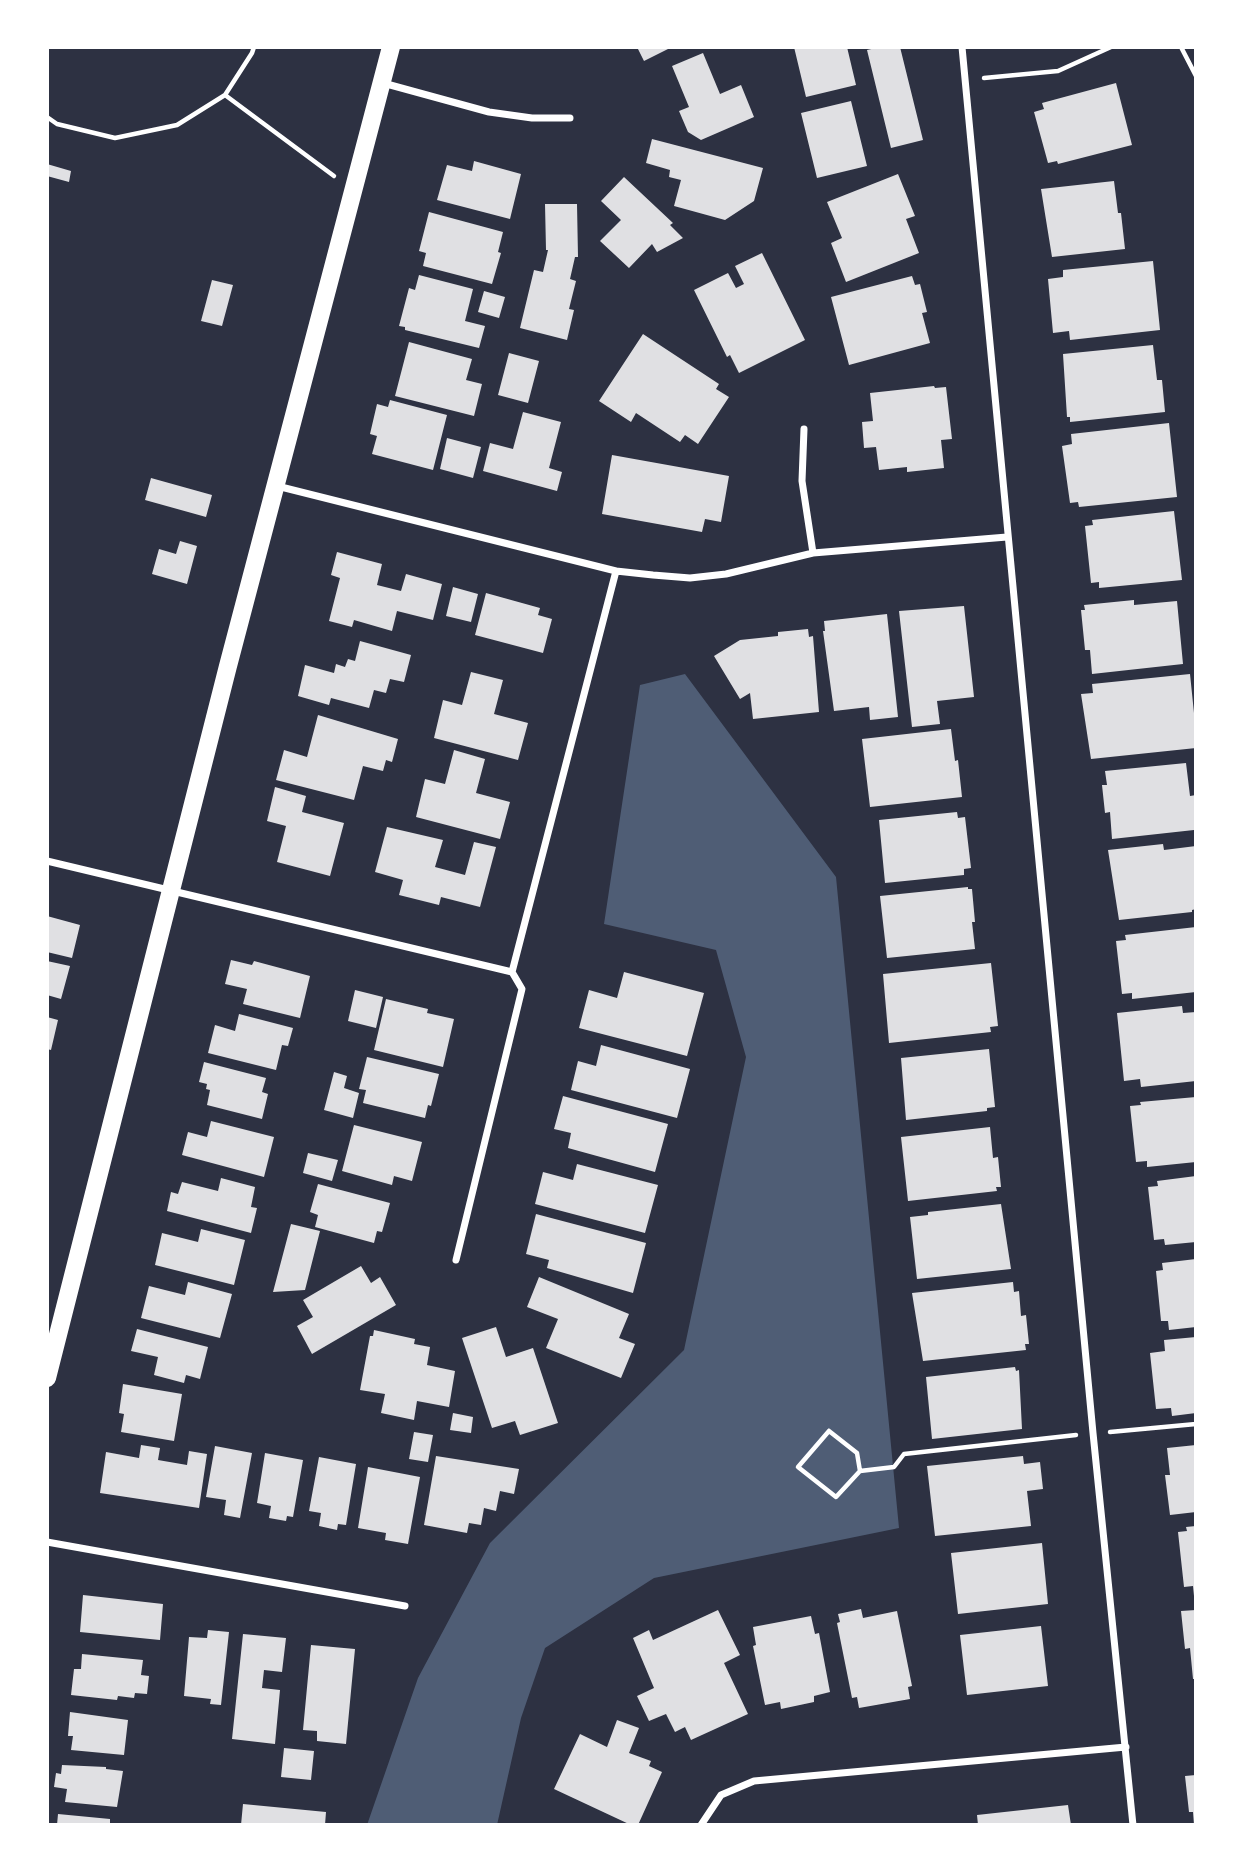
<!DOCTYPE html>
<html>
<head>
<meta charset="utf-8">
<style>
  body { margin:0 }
  #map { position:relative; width:1243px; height:1872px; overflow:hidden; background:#2d3142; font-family:Karla,sans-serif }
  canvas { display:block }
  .frame { position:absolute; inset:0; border:49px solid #fff; pointer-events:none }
</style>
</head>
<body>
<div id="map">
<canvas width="1243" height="1872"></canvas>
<div class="frame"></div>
</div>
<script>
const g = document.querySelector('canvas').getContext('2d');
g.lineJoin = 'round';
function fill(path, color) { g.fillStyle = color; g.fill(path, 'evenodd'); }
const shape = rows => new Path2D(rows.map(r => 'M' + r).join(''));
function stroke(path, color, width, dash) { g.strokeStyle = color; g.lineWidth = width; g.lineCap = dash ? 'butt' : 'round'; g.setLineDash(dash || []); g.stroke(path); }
fill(shape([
  [685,674,836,877,899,1528,654,1578,545,1648,521,1718,497,1825,367,1825,418,1678,490,1543,684,1350,746,1057,716,950,604,924,640,685]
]), '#4f5d75');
fill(shape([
  [637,47,672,47,644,61],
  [794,47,847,47,856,85,806,97],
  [880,47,900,47,923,140,891,148,867,50],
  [703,53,720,94,741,85,754,117,701,140,688,132,679,111,689,107,672,66],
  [1116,83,1132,145,1058,164,1057,161,1048,163,1034,112,1044,109,1042,103],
  [851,101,867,166,817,178,801,113],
  [652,139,763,168,754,201,725,220,674,206,681,180,669,177,670,170,646,163],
  [474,161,521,174,510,219,437,200,447,165,472,171],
  [47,164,71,171,69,182,47,176],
  [898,174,915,216,906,219,919,253,846,282,831,243,842,238,827,202],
  [624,177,673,223,670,225,683,238,657,252,652,244,629,268,600,241,621,220,601,201],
  [1114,181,1118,213,1121,213,1125,249,1052,257,1041,189],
  [545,204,577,204,578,257,575,257,570,279,576,281,569,309,574,310,567,340,520,328,534,270,543,272,548,250,546,250],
  [429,212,503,232,498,252,501,253,492,284,423,266,426,253,419,251],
  [762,253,805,340,739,373,730,355,727,357,694,290,728,273,736,288,744,284,735,266],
  [1153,261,1160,330,1070,340,1069,331,1053,333,1048,279,1063,277,1063,270],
  [419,275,473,289,465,321,485,326,479,348,405,330,405,327,399,326,409,288,415,290],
  [912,276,915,285,920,284,927,312,922,313,930,343,849,365,831,297],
  [212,280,233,285,222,326,201,321],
  [484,291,505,297,499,318,478,312],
  [643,334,719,384,716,389,729,397,698,444,685,435,680,442,636,413,631,422,599,401],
  [409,342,472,359,466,380,482,384,474,416,395,396],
  [1153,345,1157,380,1162,380,1165,412,1070,422,1070,417,1067,417,1063,354],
  [509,353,539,361,528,403,498,395],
  [934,386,935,388,946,387,952,439,941,440,944,468,907,472,907,467,879,470,876,447,864,448,862,422,873,421,870,393],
  [390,400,447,415,433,470,372,454,377,436,370,434,377,404,388,407],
  [523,412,561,422,549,468,562,472,557,491,483,471,490,443,513,449],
  [1169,423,1177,497,1079,507,1078,502,1070,503,1062,446,1072,444,1071,434],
  [447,438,481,447,473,478,440,469],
  [612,455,729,476,721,522,705,519,702,532,602,514],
  [151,478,212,495,206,517,145,500],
  [1174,511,1182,580,1099,588,1099,582,1091,583,1085,526,1093,525,1092,520],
  [180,541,197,546,187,584,152,574,159,549,176,554],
  [337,552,382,564,377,585,401,591,406,574,442,584,433,620,397,611,392,631,354,620,352,627,329,621,340,578,331,575],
  [453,587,478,594,471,622,446,616],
  [486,593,540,608,538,615,552,619,543,653,475,635],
  [1134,600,1134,605,1177,601,1183,664,1092,674,1090,650,1085,650,1081,610,1085,610,1084,605],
  [964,606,974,697,937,701,940,724,912,727,899,611],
  [887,614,898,717,870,720,869,707,834,711,823,631,825,631,824,621],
  [808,629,809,637,813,636,819,712,753,719,750,693,740,699,714,656,740,640,778,636,778,632],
  [360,641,411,655,404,682,390,679,386,693,374,690,369,708,331,698,329,705,298,696,305,665,334,673,336,664,345,667,348,659,355,661],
  [471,672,503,680,494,714,528,723,518,760,434,738,443,700,462,705],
  [1190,674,1194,713,1196,713,1196,748,1091,759,1081,694,1093,693,1092,684],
  [318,715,398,739,392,762,386,760,383,771,363,766,354,800,276,780,284,750,307,757],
  [951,729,955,761,958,760,962,797,870,807,862,739],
  [454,750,485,759,476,793,510,802,500,839,416,817,425,779,445,784],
  [1186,763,1190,796,1196,795,1196,828,1194,830,1112,839,1110,812,1105,813,1102,785,1107,785,1105,771],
  [275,787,306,796,302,812,344,823,330,876,277,862,286,826,267,821],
  [957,812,958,818,965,817,971,868,964,869,964,875,885,883,879,820],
  [387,827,443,840,435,867,465,875,474,842,496,847,480,907,441,897,439,905,399,895,403,880,375,872],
  [1163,844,1164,850,1196,846,1196,909,1192,910,1192,912,1119,920,1108,850],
  [968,887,968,889,972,889,975,922,972,922,975,949,887,958,880,896],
  [47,916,80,925,72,958,47,952],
  [1196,927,1196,992,1132,999,1132,993,1122,994,1116,941,1126,940,1125,935],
  [231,960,252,965,254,961,310,976,300,1018,243,1004,247,989,225,984],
  [47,961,70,966,61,999,47,995],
  [991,963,998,1026,990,1027,991,1032,889,1043,883,974],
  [624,972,704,993,687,1056,579,1028,589,990,617,998],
  [355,990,383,997,376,1028,348,1021],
  [386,999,428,1009,427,1013,454,1019,443,1067,374,1050],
  [1182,1006,1183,1013,1196,1012,1196,1081,1141,1087,1140,1079,1124,1081,1117,1013],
  [239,1014,293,1028,288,1046,282,1045,276,1070,208,1053,215,1025,235,1031],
  [47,1017,58,1020,51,1050,47,1049],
  [601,1045,690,1069,677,1118,571,1090,578,1061,596,1066],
  [989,1049,995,1107,987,1108,987,1111,906,1120,901,1058],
  [367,1057,439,1074,431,1106,428,1105,425,1118,363,1103,366,1090,359,1089],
  [204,1062,266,1078,262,1092,268,1094,262,1119,207,1105,210,1090,206,1089,207,1084,199,1082],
  [334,1072,347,1076,344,1088,359,1093,353,1118,324,1110],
  [563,1096,668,1124,655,1172,568,1148,571,1133,554,1129],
  [1196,1097,1196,1162,1147,1167,1147,1161,1136,1162,1130,1106,1141,1105,1140,1102],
  [211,1121,274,1137,264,1177,182,1155,188,1132,207,1137],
  [354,1125,422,1142,412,1181,394,1176,392,1185,342,1171],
  [990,1127,993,1158,998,1157,1001,1187,996,1187,997,1191,908,1201,901,1137],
  [308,1153,338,1160,332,1181,303,1173],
  [577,1164,658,1185,645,1233,535,1204,543,1172,573,1180],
  [1196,1176,1196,1242,1165,1245,1164,1239,1154,1240,1148,1187,1158,1186,1157,1181],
  [221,1178,255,1187,251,1207,257,1208,251,1233,167,1211,171,1192,178,1194,182,1182,218,1191],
  [318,1184,390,1203,382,1232,377,1231,374,1243,315,1227,318,1215,310,1212],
  [1001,1204,1011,1269,917,1279,910,1217,928,1215,928,1212],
  [536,1214,646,1243,633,1293,547,1268,549,1260,526,1254],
  [291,1224,320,1231,305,1290,273,1292],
  [201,1229,245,1240,234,1285,155,1265,162,1233,198,1242],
  [1196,1259,1196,1327,1169,1330,1168,1321,1161,1321,1156,1271,1163,1270,1162,1263],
  [361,1266,371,1283,380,1277,396,1305,312,1354,297,1326,313,1317,303,1300],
  [539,1277,629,1314,619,1338,635,1344,621,1378,546,1348,558,1319,527,1307],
  [188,1282,232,1294,220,1338,141,1318,149,1286,185,1295],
  [1013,1282,1014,1292,1019,1291,1021,1316,1026,1315,1029,1344,1025,1344,1026,1350,923,1361,912,1293],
  [496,1327,506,1357,533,1348,558,1423,520,1435,515,1421,492,1428,462,1338],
  [137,1329,208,1347,200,1379,186,1375,184,1383,154,1375,158,1357,131,1351],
  [374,1330,415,1339,414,1344,430,1347,427,1365,455,1371,449,1407,417,1401,414,1420,381,1413,385,1394,360,1390,370,1336,373,1336],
  [1196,1337,1196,1413,1172,1416,1171,1408,1156,1409,1150,1353,1165,1351,1164,1340],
  [1015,1367,1016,1371,1019,1370,1022,1429,932,1439,926,1377],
  [123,1384,182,1394,174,1441,121,1432,124,1414,119,1413],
  [453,1413,473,1417,471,1433,450,1430],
  [414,1432,433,1435,428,1462,409,1459],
  [141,1445,160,1448,158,1460,187,1465,189,1451,207,1454,199,1508,100,1493,106,1452,139,1458],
  [1196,1445,1196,1512,1170,1515,1165,1475,1170,1475,1167,1448],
  [215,1446,252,1453,240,1518,224,1515,226,1500,206,1497],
  [265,1453,303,1460,293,1517,287,1516,286,1521,269,1518,271,1506,257,1503],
  [436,1456,519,1469,514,1494,500,1491,496,1511,484,1508,481,1525,469,1523,467,1533,424,1525],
  [1023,1456,1024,1464,1040,1462,1043,1489,1027,1491,1031,1526,935,1536,927,1466],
  [319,1457,356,1464,346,1525,338,1524,337,1530,319,1526,321,1513,309,1511],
  [368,1467,420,1477,408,1544,385,1540,386,1533,358,1528],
  [1196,1526,1196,1596,1194,1596,1193,1586,1184,1587,1178,1532,1187,1531,1186,1527],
  [1042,1543,1048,1604,958,1614,951,1553],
  [83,1595,163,1604,160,1640,80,1632],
  [861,1609,863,1618,897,1611,912,1686,908,1687,910,1699,859,1708,857,1697,852,1698,837,1623,840,1622,838,1614],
  [718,1610,740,1655,724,1663,748,1714,691,1740,685,1727,675,1732,666,1714,649,1721,637,1696,654,1688,633,1638,649,1630,653,1640],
  [1196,1610,1196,1679,1193,1679,1190,1648,1185,1649,1181,1611],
  [811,1616,815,1634,819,1633,830,1692,814,1696,814,1702,781,1709,780,1702,765,1705,753,1646,756,1645,753,1627],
  [1041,1626,1048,1686,967,1695,960,1635],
  [208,1630,229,1632,221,1705,210,1704,211,1699,184,1696,189,1637,207,1638],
  [243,1634,286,1638,282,1672,264,1670,262,1688,280,1690,275,1744,232,1739],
  [311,1645,355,1649,346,1744,317,1741,317,1731,303,1730],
  [82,1654,143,1660,141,1675,149,1676,147,1694,135,1693,134,1698,118,1696,117,1700,71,1695,74,1669,81,1669],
  [70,1712,128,1720,124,1755,71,1750,73,1736,68,1736],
  [617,1720,639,1728,629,1753,651,1761,649,1766,662,1772,638,1825,631,1825,554,1789,580,1734,607,1747],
  [284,1748,314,1751,311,1780,281,1777],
  [62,1765,106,1767,106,1769,123,1771,117,1807,65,1802,67,1789,54,1787,56,1773,61,1774],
  [1196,1775,1196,1825,1194,1825,1193,1812,1189,1812,1185,1776],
  [243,1804,326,1812,325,1825,241,1825],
  [1068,1805,1071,1825,978,1825,977,1815],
  [58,1814,110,1819,110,1825,57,1825]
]), '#e0e0e3');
stroke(shape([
  [1181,47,1196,76],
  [984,78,1058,71,1111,47],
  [225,95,334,176],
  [47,117,57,124,115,138,177,125,225,95,252,53,254,47],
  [829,1431,857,1453,860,1471,836,1497,798,1467,829,1431],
  [1110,1432,1196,1424],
  [860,1471,894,1467,904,1454,1076,1435]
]), '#fff', 4.5);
stroke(shape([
  [962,47,1093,1433,1133,1825],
  [383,83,489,112,532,118,570,118],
  [804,429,802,481,813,553],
  [277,486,616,571,653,575,690,578,726,574,813,553,1007,537],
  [47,861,512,972],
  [456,1260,522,989,512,972,616,571],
  [47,1542,405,1606],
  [701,1825,721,1795,754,1781,1126,1747]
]), '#fff', 7);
stroke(shape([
  [47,1378,228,666,391,47]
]), '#fff', 18);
</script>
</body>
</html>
